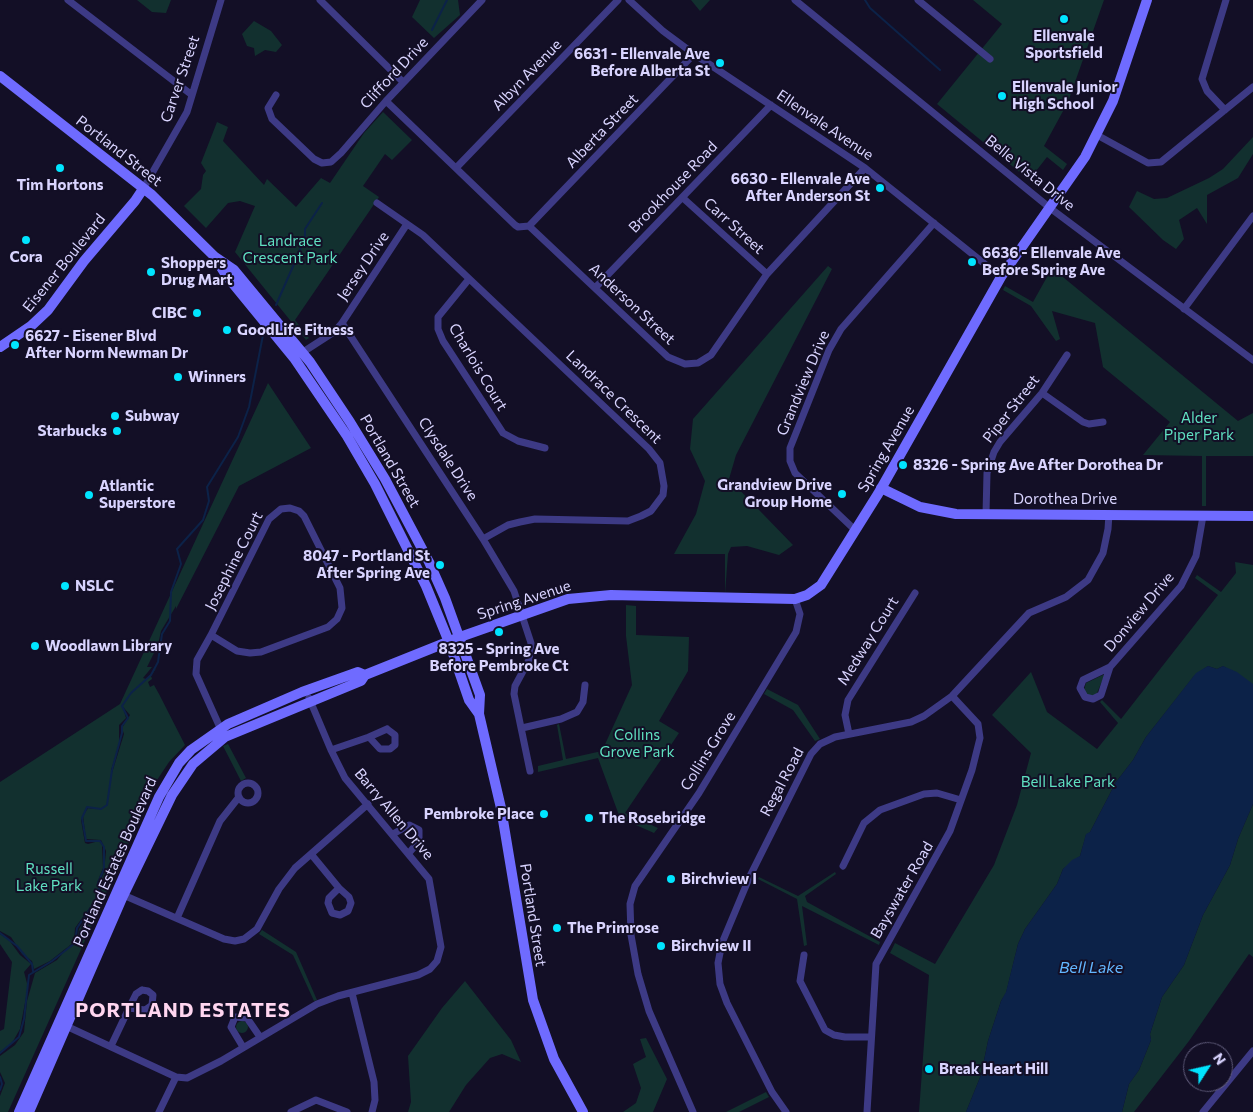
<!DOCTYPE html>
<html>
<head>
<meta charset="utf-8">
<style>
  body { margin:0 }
  #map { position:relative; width:1253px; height:1112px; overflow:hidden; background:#130f26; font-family:Commissioner,sans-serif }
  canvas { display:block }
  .north { position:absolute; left:1183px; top:1042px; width:50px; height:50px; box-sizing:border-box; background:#130f26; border:1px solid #625e7d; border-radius:50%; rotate:55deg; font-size:14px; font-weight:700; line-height:20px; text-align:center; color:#d9d4ff }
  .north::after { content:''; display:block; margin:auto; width:18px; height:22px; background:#00e5ff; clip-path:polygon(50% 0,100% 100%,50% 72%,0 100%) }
</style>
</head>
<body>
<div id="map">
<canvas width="1253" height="1112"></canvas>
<div class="north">N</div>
</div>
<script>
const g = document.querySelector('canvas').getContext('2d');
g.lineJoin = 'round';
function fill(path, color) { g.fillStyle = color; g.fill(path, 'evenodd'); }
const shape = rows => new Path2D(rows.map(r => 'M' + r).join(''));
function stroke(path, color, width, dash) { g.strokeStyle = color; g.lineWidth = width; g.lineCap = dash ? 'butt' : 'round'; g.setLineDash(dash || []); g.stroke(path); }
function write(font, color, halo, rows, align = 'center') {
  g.font = font + ' Commissioner,sans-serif'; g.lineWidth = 4; g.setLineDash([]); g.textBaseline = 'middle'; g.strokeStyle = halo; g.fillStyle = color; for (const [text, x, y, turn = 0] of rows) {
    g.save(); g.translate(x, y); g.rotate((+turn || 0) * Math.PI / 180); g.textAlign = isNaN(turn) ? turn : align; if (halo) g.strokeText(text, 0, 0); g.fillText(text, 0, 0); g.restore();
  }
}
fill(shape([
  [137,0,171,0,166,13,152,12],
  [420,0,458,0,460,15,434,38,412,17],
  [691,0,710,0,700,11],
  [973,0,1104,0,1068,102,1044,146,1067,164,1063,170,1047,157,1029,180,937,104,1002,24],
  [254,21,271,31,282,45,276,52,265,50,255,56,254,48,247,46,242,34],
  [383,112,412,140,392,160,385,154,363,186,379,197,295,320,309,338,306,340,235,252,255,206,240,201,228,203,206,228,184,206,201,189,203,175,206,171,201,163,217,122,228,127,223,141,264,185,267,179,296,207,321,178,330,183,364,133],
  [1253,137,1253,154,1238,178,1207,195,1207,224,1197,208,1179,220,1184,239,1176,249,1163,240,1129,207,1137,191,1154,199,1167,198,1209,178,1223,169],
  [828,266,832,269,736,455,729,479,793,545,779,555,747,546,731,547,728,554,725,594,725,554,674,554,696,514,705,481,690,449,693,419],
  [1052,268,1238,421,1253,413,1253,456,1206,456,1206,506,1202,506,1202,456,1143,455,1170,422,1103,367,1095,323,1052,311,1060,339,1056,341,1031,306,1003,290,1005,286,1033,302],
  [268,383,311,448,239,486,176,609,176,606,161,631,158,645,147,667,152,667,143,678,146,679,157,667,151,676,152,679,148,682,150,687,154,685,159,694,185,745,169,762,157,780,8,1112,0,1112,0,1096,5,1083,0,1072,0,1056,15,1045,24,1032,27,1001,35,973,57,960,68,947,76,943,79,929,102,894,100,882,104,872,106,851,101,840,86,839,83,816,88,808,95,809,87,807,81,820,85,843,88,844,99,841,102,845,103,868,97,883,100,893,75,928,74,942,50,961,34,969,32,961,22,954,11,937,0,931,0,782,120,704],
  [123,707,130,715,122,728,124,734,111,776,111,770,119,746,119,725,126,718],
  [1235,562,1253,565,1253,685,1223,666,1217,669,1208,666,1194,676,1146,737,1133,760,1116,782,1090,832,1086,835,1080,856,1063,869,1057,884,1025,929,1018,944,1006,993,1001,1001,988,1041,981,1075,966,1112,919,1112,929,975,890,953,895,943,935,964,994,865,1017,805,1031,753,992,715,1031,672,1047,712,1097,749,1118,723,1100,702,1102,700,1121,719,1218,595,1195,578,1197,575,1221,592,1236,573],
  [626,605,636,606,636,635,689,637,688,671,659,721,679,733,625,813,658,828,654,833,620,818,598,758,538,772,538,766,563,760,557,725,559,724,566,759,602,751,632,685,626,636],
  [1105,674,1097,693,1094,696,1087,695,1084,690,1086,683],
  [767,689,798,705,820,739,815,741,793,710,764,694],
  [228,744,246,778,241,781,223,746],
  [1253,804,1253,957,1249,954,1189,1041,1134,1112,1122,1112,1129,1084,1139,1070,1151,1040,1150,1034,1162,997,1184,965,1203,915,1230,865,1238,839],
  [835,872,836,874,805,896,807,902,880,942,879,945,802,906,807,945,804,946,797,899,758,879,759,877,798,896],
  [262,930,296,952,317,1000,314,1001,293,955,259,934],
  [0,934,9,940,20,955,31,964,24,972,28,987,20,1029,12,1043,0,1052,0,1031,4,1029,12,962,0,944],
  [465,981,511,1040,521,1062,502,1054,490,1058,466,1085,449,1112,408,1112,411,1102,408,1056,442,1008],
  '236 1027a6 6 0 1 1 12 0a6 6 0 1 1-12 0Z',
  [646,1038,667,1079,653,1112,623,1112,636,1103,641,1088,633,1064,646,1057,640,1039],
  [766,1092,769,1097,739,1112,726,1112]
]), '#12302f');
fill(shape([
  [1208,666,1217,669,1223,666,1237,672,1253,684,1253,804,1238,839,1230,865,1203,915,1184,965,1162,997,1150,1034,1151,1040,1139,1070,1129,1084,1122,1112,966,1112,981,1075,988,1041,1001,1001,1006,992,1018,944,1025,929,1057,884,1063,869,1072,860,1080,856,1086,834,1090,832,1116,782,1133,760,1146,737,1196,673]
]), '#0c2248');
stroke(shape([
  [865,0,870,8,940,70],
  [432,30,447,0],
  [276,305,298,255,305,236,305,229,322,203],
  [0,933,17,946,32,964,33,971],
  [0,1053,19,1037,24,1019,29,975,52,961,75,943,77,928,100,894,98,883,104,869,104,847,100,841,86,841,82,818,87,807,101,809,107,805,112,770,122,733,122,726,128,718,122,706,131,693,151,675,158,662,162,634,170,621,171,592,181,564,177,549,203,520,209,501,207,487,238,437,249,407,263,335],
  [0,1077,2,1084,0,1090]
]), '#0c2248', 2);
stroke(shape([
  [68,0,192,95],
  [320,0,403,82],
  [629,0,663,31,694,54,865,168,1001,277],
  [795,0,1050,208,1253,360],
  [918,0,990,59],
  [276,95,268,108,272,119,314,159,322,163,331,162,341,153,386,101,482,0],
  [386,101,515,225,518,227,529,226,668,357,685,364,698,363,711,355,767,274,865,168],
  [1225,110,1207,91,1202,79,1226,0],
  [1097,135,1148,163,1161,162,1253,87],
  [456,168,618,0],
  [143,189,187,112,221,0],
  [683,198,767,274],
  [377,203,423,235,649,449,660,463,664,486,663,495,651,511,641,516,628,521,535,519,520,522,508,525,483,539],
  [529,226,694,54],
  [469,279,438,317,438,329,443,341,503,433,518,441,545,448],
  [595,288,771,105],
  [1184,309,1253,216],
  [342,323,483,539,514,591,531,643,529,660,515,686,514,694,530,771],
  [300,354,334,332,342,323,407,224],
  [1042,393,1083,422,1089,424,1103,422],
  [986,514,987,473,994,452,1000,442,1042,393,1067,355],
  [855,530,795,473,790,461,790,448,829,350,841,329,934,223],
  [211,635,269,519,281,509,290,508,299,511,304,516,340,588,342,608,337,619,328,627,261,652,250,653,237,651,211,635,197,660,196,674,222,732],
  [1110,667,1181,586,1196,556,1203,516],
  [1110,667,1101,695,1093,699,1085,697,1080,688,1083,680,1110,667],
  [522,728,561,719,577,712,583,702,585,685],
  [387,729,395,735,395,745,390,749,380,749,369,737,387,729],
  [849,734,845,715,848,700,915,593],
  [331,750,369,737],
  '238 793a10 10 0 1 1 20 0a10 10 0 1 1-20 0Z',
  [393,834,409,825,419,830,419,841,409,853],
  [311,854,339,888],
  [843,866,864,823,880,810,924,794,937,793,961,800],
  [339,888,349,897,351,903,348,911,340,915,332,913,328,903,329,898,339,888],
  [121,894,224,939,235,941,244,939,257,929,279,889,295,868,368,804],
  [177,918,220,821,239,797],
  [804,955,800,981,825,1030,834,1035,845,1037,870,1037],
  [142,990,148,991,153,995,152,1005,145,1010,129,1008,136,994,142,990],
  [352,993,374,1082,375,1100,372,1112],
  [64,1025,176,1077,187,1078,221,1061,317,1004,338,996,418,975,430,969,437,961,441,947,429,879,345,778,331,750,309,698],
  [111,1046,129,1008],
  [243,1047,231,1027,235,1017,247,1018,260,1037],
  [159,1112,176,1077],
  [291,1112,316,1100,347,1112],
  [693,1112,649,1011,638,974,631,935,630,904,635,886,699,793,796,632,800,614,795,599],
  [786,1112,772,1092,727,1003,720,984,718,963,722,943,750,876,811,754,820,744,835,737,911,722,924,716,952,696,1029,613,1066,597,1088,580,1103,553,1108,529,1109,514],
  [867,1112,876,964,950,831,972,770,980,738,978,724,952,696],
  [1203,1112,1253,1051]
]), '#3d3a85', 7);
stroke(shape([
  [0,76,152,195,215,257,234,270,310,362,350,422,385,479,429,562,445,598,480,695,479,714,501,808,533,1000,554,1059,583,1112],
  [216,259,226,275,294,358,347,436,375,484,426,586,449,642,469,700,479,714],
  [0,347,31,326,48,310,84,261,135,201,143,189],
  [881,488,920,507,956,514,1253,516],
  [19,1112,159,797,179,763,191,750,228,724,302,692,358,672,365,675],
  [29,1112,123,896,172,795,193,764,225,737,361,681,365,675,460,637,568,599,611,595,795,599,807,595,821,585,878,494,1001,277,1085,157,1113,101,1147,0]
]), '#6f6bff', 10);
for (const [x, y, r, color] of [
  [1064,19,5,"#00e5ff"],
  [720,63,5,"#00e5ff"],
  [1002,96,5,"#00e5ff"],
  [60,168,5,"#00e5ff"],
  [880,188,5,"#00e5ff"],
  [26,240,5,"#00e5ff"],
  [972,262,5,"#00e5ff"],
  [151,272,5,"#00e5ff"],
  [197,313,5,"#00e5ff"],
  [227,330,5,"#00e5ff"],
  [15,345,5,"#00e5ff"],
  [178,377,5,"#00e5ff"],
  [115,416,5,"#00e5ff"],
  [117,431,5,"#00e5ff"],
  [903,465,5,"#00e5ff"],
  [842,494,5,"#00e5ff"],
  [89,495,5,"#00e5ff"],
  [440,565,5,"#00e5ff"],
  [65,586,5,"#00e5ff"],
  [499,632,5,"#00e5ff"],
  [35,646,5,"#00e5ff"],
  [544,814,5,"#00e5ff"],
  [589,818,5,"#00e5ff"],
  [671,879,5,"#00e5ff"],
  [557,928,5,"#00e5ff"],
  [661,946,5,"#00e5ff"],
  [929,1069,5,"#00e5ff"]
]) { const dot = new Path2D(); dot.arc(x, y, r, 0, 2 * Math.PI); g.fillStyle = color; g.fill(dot); stroke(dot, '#130f26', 2); }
write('bold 15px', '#d9d4ff', '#130f26', [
  ["Ellenvale",1064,36,"center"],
  ["Sportsfield",1064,53,"center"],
  ["6631 - Ellenvale Ave",710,54,"right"],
  ["Before Alberta St",710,71,"right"],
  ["Ellenvale Junior",1012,87],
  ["High School",1012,104],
  ["6630 - Ellenvale Ave",870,179,"right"],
  ["After Anderson St",870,196,"right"],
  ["Tim Hortons",60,185,"center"],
  ["6636 - Ellenvale Ave",982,253],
  ["Before Spring Ave",982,270],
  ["Cora",26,257,"center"],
  ["Shoppers",161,263],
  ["Drug Mart",161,280],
  ["CIBC",187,313,"right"],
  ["GoodLife Fitness",237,330],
  ["6627 - Eisener Blvd",25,336],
  ["After Norm Newman Dr",25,353],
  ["Winners",188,377],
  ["Subway",125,416],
  ["Starbucks",107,431,"right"],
  ["8326 - Spring Ave After Dorothea Dr",913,465],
  ["Grandview Drive",832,485,"right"],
  ["Group Home",832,502,"right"],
  ["Atlantic",99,486],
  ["Superstore",99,503],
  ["8047 - Portland St",430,556,"right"],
  ["After Spring Ave",430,573,"right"],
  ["NSLC",75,586],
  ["Woodlawn Library",45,646],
  ["8325 - Spring Ave",499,649,"center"],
  ["Before Pembroke Ct",499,666,"center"],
  ["Pembroke Place",534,814,"right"],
  ["The Rosebridge",599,818],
  ["Birchview I",681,879],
  ["The Primrose",567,928],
  ["Birchview II",671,946],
  ["Break Heart Hill",939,1069]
], 'left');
write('15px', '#d9d4ff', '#130f26', [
  ["Clifford Drive",394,73,-47],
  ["Albyn Avenue",527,75,-46],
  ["Carver Street",180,79,-71],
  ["Ellenvale Avenue",825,125,34],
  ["Alberta Street",602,131,-46],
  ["Portland Street",119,151,38],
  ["Belle Vista Drive",1030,173,39],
  ["Brookhouse Road",673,187,-46],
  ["Carr Street",734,226,42],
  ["Eisener Boulevard",64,263,-51],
  ["Jersey Drive",363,266,-56],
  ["Anderson Street",632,304,43],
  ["Charlois Court",478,367,59],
  ["Grandview Drive",803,383,-67],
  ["Landrace Crescent",614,397,44],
  ["Piper Street",1011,409,-52],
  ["Spring Avenue",886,449,-60],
  ["Clysdale Drive",448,459,57],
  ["Portland Street",390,461,60],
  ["Dorothea Drive",1065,499],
  ["Josephine Court",234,561,-63],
  ["Spring Avenue",524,600,-18],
  ["Donview Drive",1139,612,-50],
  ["Medway Court",868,641,-58],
  ["Collins Grove",708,751,-58],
  ["Regal Road",782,782,-62],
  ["Barry Allen Drive",394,814,50],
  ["Portland Estates Boulevard",115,862,-66],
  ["Bayswater Road",902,890,-60],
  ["Portland Street",533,915,81]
]);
write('15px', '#5fe0c0', '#130f26', [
  ["Landrace",290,241],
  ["Crescent Park",290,258],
  ["Alder",1199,418],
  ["Piper Park",1199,435],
  ["Collins",637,735],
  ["Grove Park",637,752],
  ["Bell Lake Park",1068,782],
  ["Russell",49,869],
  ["Lake Park",49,886]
]);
write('italic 16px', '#62b6ff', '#130f26', [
  ["Bell Lake",1091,968]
]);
g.letterSpacing = '1px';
write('bold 20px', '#ffd6f0', '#130f26', [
  ["PORTLAND ESTATES",183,1010]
]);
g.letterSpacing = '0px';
</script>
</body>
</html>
